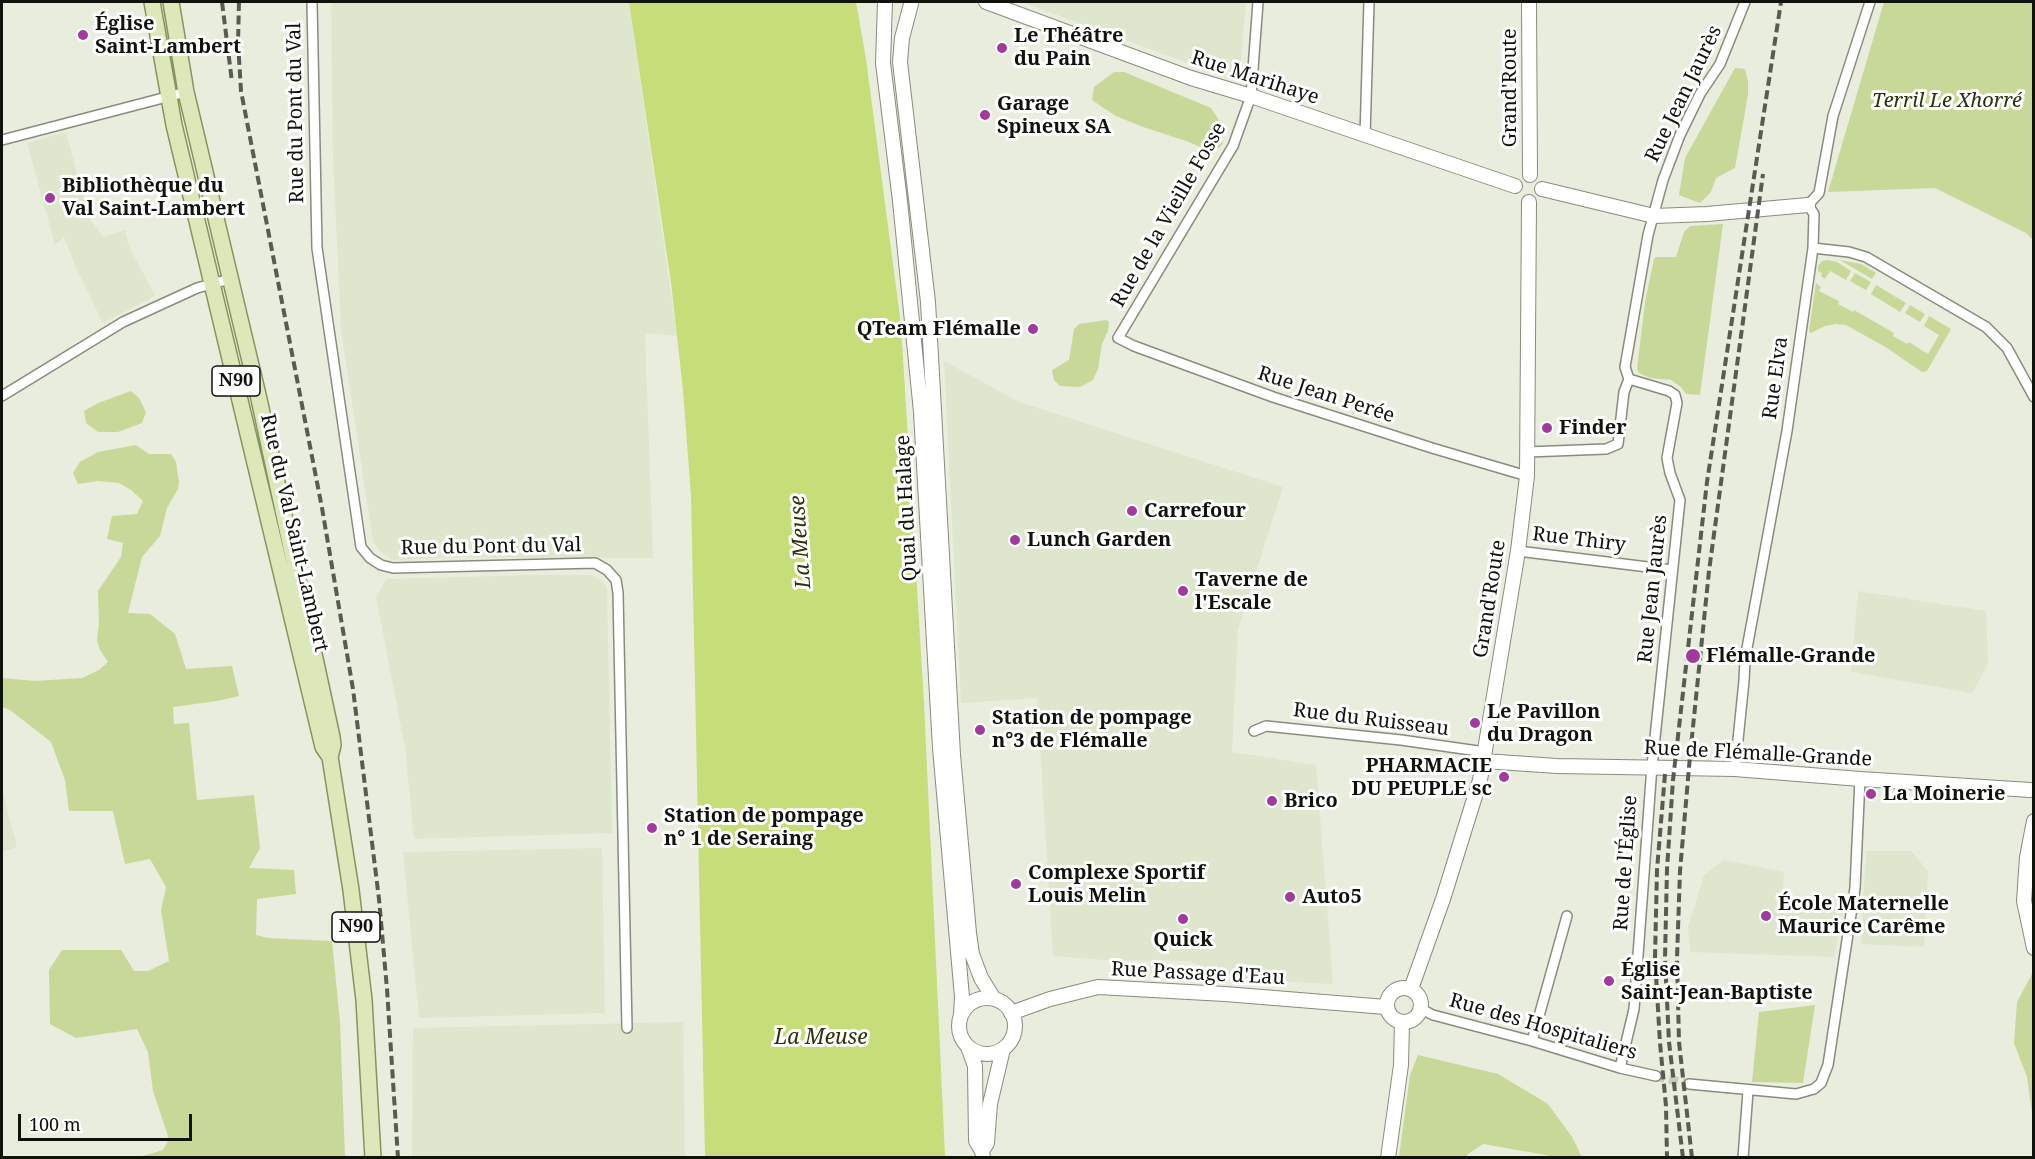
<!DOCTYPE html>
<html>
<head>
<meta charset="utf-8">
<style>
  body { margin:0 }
  #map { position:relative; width:2035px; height:1159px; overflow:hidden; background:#e8eddd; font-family:"Noto Serif",serif }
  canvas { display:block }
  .frame { position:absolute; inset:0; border:3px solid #10120c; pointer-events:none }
  .scale { position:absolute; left:18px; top:1114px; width:174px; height:27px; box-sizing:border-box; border:3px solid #10120c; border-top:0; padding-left:8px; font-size:18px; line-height:21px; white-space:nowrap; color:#10120c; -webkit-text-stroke:4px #fff; paint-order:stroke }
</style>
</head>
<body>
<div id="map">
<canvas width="2035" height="1159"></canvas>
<div class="frame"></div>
<div class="scale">100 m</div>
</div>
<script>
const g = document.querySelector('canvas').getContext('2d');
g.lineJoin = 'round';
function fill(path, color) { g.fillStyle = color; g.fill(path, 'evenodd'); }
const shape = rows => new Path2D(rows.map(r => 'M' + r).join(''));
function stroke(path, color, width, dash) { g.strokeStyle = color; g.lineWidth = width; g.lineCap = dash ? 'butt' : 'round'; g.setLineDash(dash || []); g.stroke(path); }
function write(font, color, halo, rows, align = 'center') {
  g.font = font + ' "Noto Serif",serif'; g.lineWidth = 6; g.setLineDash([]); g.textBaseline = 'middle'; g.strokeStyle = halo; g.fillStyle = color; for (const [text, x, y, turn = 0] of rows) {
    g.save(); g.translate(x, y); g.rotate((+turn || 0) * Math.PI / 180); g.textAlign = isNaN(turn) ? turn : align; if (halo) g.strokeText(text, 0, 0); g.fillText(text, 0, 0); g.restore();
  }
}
fill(shape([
  [331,2,629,2,677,336,645,333,653,558,465,557,392,560,381,552,373,542,341,330,333,158],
  [1022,2,1246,2,1240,70,1226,77],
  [66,132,89,218,103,237,125,230,129,246,155,296,103,323,76,268,64,237,55,245,27,143],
  [944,361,1019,402,1283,487,1238,629,1232,752,1316,765,1333,984,1241,980,1189,961,1105,960,1053,956,1037,698,961,703],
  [531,575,591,575,601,580,607,588,612,833,414,839,405,747,376,597,386,579],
  [1858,591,1986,611,1988,664,1972,693,1851,672],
  [2,790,17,847,2,852],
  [602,848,605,1013,419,1018,403,852],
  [1866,851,1911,851,1928,871,1924,947,1861,944],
  [1724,860,1784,872,1782,900,1844,906,1834,957,1690,952,1688,927,1704,875],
  [683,1022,685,1157,412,1158,413,1028]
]), '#dfe6ce');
fill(shape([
  [1884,2,2033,2,2033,240,2026,233,1935,188,1828,192],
  [1735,68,1745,69,1748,81,1748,95,1735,168,1716,178,1711,192,1700,203,1679,195,1685,158],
  [1114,72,1124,72,1211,108,1222,125,1219,133,1223,144,1213,153,1189,142,1143,127,1116,116,1102,107,1092,100,1094,87],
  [1723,224,1700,395,1686,394,1681,387,1671,380,1650,378,1639,373,1637,369,1645,302,1654,259,1656,257,1676,257,1684,232,1690,226],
  [1828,260,1837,262,1851,271,1846,280,1830,271,1825,279,1821,276,1822,273,1818,271,1818,266,1822,261],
  [1840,260,1861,264,1876,273,1872,279],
  [1855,273,1871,282,1866,290,1850,281],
  [1816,283,1821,287,1819,291,1839,301,1838,304,1853,312,1854,310,1894,333,1893,336,1907,344,1909,342,1928,354,1939,335,1924,326,1929,316,1951,329,1927,371,1922,372,1887,348,1846,325,1836,324,1825,326,1811,333,1809,331],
  [1876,285,1906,303,1900,312,1871,294],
  [1910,305,1925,314,1920,322,1905,313],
  [1106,320,1109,322,1108,331,1102,344,1098,369,1093,380,1080,387,1060,386,1054,380,1052,370,1069,360,1074,329,1079,324],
  [131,391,139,398,146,412,142,423,118,432,98,432,86,423,84,411,98,403],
  [136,445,149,454,171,454,176,462,179,482,178,489,167,508,160,536,142,557,128,613,150,614,175,634,186,669,232,666,239,696,217,701,173,707,174,724,189,723,197,800,254,795,260,848,249,868,294,870,296,894,257,899,256,935,268,938,332,941,340,1022,345,1157,139,1157,163,1150,169,1139,153,1091,148,1052,137,1029,76,1038,50,1024,49,970,62,950,121,950,134,971,148,971,169,961,161,910,166,887,150,859,125,864,113,811,69,811,65,780,51,742,10,710,2,707,2,678,35,681,82,678,99,670,108,662,100,650,97,640,99,622,98,591,121,557,123,543,107,539,112,516,137,514,143,501,131,490,119,483,98,481,78,484,73,473,80,462,98,452],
  [2032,974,2034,979,2033,1120,2027,1077,2014,1043,2017,1002],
  [1815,1005,1803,1083,1752,1082,1759,1012],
  [1418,1055,1498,1074,1548,1104,1572,1137,1582,1157,1557,1157,1483,1144,1468,1154,1466,1157,1399,1157,1410,1075]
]), '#c8d898');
fill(shape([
  [629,2,856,2,866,59,901,325,924,703,945,1157,705,1157,691,496,683,390,671,282]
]), '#c6dd79');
stroke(shape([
  [1656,1076,1689,1084]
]), '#c8ccbe', 9, [9, 4.5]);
const street = shape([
  [312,2,317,248,361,547,370,558,381,565,393,568,595,563,607,570,616,580,618,593,627,1028],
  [1258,2,1251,96,1233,146,1118,338,1134,346,1273,397,1432,448,1527,476],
  [1365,136,1369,2],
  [2,140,186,92],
  [1813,248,1849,252,1866,257,1986,327,2007,348,2034,397],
  [2,396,123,322,197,288,230,279],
  [1527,452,1606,449,1618,444,1624,392,1629,379],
  [1518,551,1672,570],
  [1254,731,1266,726,1401,740,1485,752],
  [1735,769,1744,681,1745,659,1787,431,1813,248,1814,214,1808,205,1819,193,1833,116,1870,2],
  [1421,1009,1433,1015,1532,1041,1620,1068,1656,1076],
  [1532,1041,1567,916],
  [1620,1068,1634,1009,1652,766,1680,500,1670,473,1667,458,1677,403,1675,395,1669,391,1629,379,1625,367,1648,235,1663,180,1680,135,1700,94,1720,64,1745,2],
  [1689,1084,1796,1094,1814,1089,1821,1083,1828,1065,1855,888,1860,779],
  [1743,1158,1748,1091]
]);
const secondary = shape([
  [885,2,883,63,900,201,921,412,940,748,962,997,961,1014],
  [986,2,1191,78,1251,96,1515,186],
  [1529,2,1530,175],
  [911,4,902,38,900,62,928,302,953,755,969,933,972,954,981,978,994,999],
  [1542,189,1654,216,1707,214,1808,205],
  [1484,761,1557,766,1735,769,1860,779,2030,790],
  [2034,821,2027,857,2024,901,2034,948],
  '1387 1005a17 17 0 1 1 34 0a17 17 0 1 1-34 0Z',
  [1411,989,1443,899,1480,780,1518,551,1527,476,1529,202],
  '959 1026a28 28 0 1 1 56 0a28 28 0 1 1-56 0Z',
  [1011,1013,1050,999,1098,987,1225,994,1386,1007],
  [968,1047,975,1066,976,1141,982,1151,983,1158],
  [982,1151,987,1143,990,1104,1003,1049],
  [1388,1158,1401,1065,1402,1022]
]);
const primary = shape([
  [152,2,174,125,323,747,330,757],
  [171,2,186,92,259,399,332,737,333,745,330,757,351,890,364,1000,373,1158]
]);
stroke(street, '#888c7e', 12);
stroke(secondary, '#888c7e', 16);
stroke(primary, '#86935f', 18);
stroke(street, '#fff', 9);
stroke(secondary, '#fff', 14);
stroke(primary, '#dce8b9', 15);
stroke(shape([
  [222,2,232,82],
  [239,2,238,42,241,91,322,508,353,689,379,899,387,989,398,1158],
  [1665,774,1657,870,1655,958,1660,1043,1666,1106,1667,1158],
  [1683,1158,1669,1042,1665,958,1667,869,1673,780,1707,482,1781,2],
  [1692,1158,1679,1042,1677,958,1680,871,1690,756,1709,571,1763,174]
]), '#585b51', 4, [9, 4.5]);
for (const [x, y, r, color] of [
  [83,35,6,"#a23a9d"],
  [1002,48,6,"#a23a9d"],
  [985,115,6,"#a23a9d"],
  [50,198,6,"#a23a9d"],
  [1033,329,6,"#a23a9d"],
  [1547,428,6,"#a23a9d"],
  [1132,511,6,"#a23a9d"],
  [1015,540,6,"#a23a9d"],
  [1183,591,6,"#a23a9d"],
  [1693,656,8,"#a23a9d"],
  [1475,723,6,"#a23a9d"],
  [980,730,6,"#a23a9d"],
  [1504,777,6,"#a23a9d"],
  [1871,794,6,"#a23a9d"],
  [1272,801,6,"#a23a9d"],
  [652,828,6,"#a23a9d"],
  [1016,884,6,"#a23a9d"],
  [1290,897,6,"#a23a9d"],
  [1766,916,6,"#a23a9d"],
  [1183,919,6,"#a23a9d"],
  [1609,981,6,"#a23a9d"]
]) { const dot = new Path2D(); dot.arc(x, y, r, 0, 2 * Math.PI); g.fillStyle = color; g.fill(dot); stroke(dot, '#fff', 2); }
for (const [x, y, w] of [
  [236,381,48],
  [356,927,48]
]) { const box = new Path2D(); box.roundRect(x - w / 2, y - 15, w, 30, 4.5); g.fillStyle = '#fff'; g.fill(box); stroke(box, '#10120c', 1.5); }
write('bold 18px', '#10120c', null, [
  ["N90",236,381],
  ["N90",356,927]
]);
write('bold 20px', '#10120c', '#fff', [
  ["Église",95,24],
  ["Saint-Lambert",95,47],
  ["Le Théâtre",1014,36],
  ["du Pain",1014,59],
  ["Garage",997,104],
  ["Spineux SA",997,127],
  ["Bibliothèque du",62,186],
  ["Val Saint-Lambert",62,209],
  ["QTeam Flémalle",1021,329,"right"],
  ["Finder",1559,428],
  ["Carrefour",1144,511],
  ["Lunch Garden",1027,540],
  ["Taverne de",1195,580],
  ["l'Escale",1195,603],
  ["Flémalle-Grande",1706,656],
  ["Le Pavillon",1487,712],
  ["du Dragon",1487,735],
  ["Station de pompage",992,718],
  ["n°3 de Flémalle",992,741],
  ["PHARMACIE",1492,766,"right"],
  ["DU PEUPLE sc",1492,789,"right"],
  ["La Moinerie",1883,794],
  ["Brico",1284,801],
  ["Station de pompage",664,816],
  ["n° 1 de Seraing",664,839],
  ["Complexe Sportif",1028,873],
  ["Louis Melin",1028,896],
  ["Auto5",1302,897],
  ["École Maternelle",1778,904],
  ["Maurice Carême",1778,927],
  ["Quick",1183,940,"center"],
  ["Église",1621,970],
  ["Saint-Jean-Baptiste",1621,993]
], 'left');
write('20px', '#10120c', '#fff', [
  ["Rue Marihaye",1255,78,18],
  ["Grand'Route",1510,88,-90],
  ["Rue Jean Jaurès",1684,94,-64],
  ["Rue du Pont du Val",296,113,-91],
  ["Rue de la Vieille Fosse",1169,215,-60],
  ["Rue Elva",1776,378,-82],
  ["Rue Jean Perée",1326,395,18],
  ["Quai du Halage",907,508,-93],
  ["Rue du Val Saint-Lambert",294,533,77],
  ["Rue Thiry",1579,540,7],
  ["Rue du Pont du Val",491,547,-1],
  ["Rue Jean Jaurès",1653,589,-84],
  ["Grand'Route",1490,599,-81],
  ["Rue du Ruisseau",1371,720,7],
  ["Rue de Flémalle-Grande",1758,754,3],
  ["Rue de l'Église",1626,863,-86],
  ["Rue Passage d'Eau",1198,974,3],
  ["Rue des Hospitaliers",1543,1027,16]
]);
write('italic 20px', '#293106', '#fff', [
  ["Terril Le Xhorré",1947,101]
]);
write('italic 21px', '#2b3308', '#fff', [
  ["La Meuse",801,542,-94],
  ["La Meuse",821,1038]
]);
</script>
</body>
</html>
